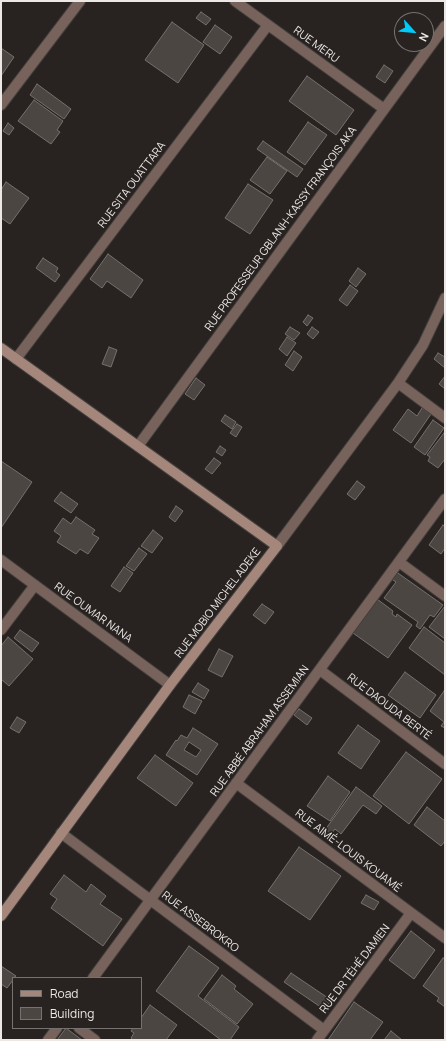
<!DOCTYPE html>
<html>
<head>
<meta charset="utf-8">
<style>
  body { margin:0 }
  #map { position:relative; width:446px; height:1041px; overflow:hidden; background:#282321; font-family:Manrope,sans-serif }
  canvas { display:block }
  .frame { position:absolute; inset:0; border:2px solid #ebe8e6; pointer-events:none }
  .legend { position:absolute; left:12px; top:977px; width:130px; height:52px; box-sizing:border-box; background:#282321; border:1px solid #767270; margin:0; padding:5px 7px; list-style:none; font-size:12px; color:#ebe8e6 }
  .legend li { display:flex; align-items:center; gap:8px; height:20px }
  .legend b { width:20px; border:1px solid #767270 }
  .north { position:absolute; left:394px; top:12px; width:40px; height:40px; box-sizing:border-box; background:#282321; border:1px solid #767270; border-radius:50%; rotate:117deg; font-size:11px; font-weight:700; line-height:16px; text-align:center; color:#ebe8e6 }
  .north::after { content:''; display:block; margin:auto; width:14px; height:18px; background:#00cbf8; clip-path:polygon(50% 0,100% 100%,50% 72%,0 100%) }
</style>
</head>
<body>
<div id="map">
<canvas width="446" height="1041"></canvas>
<div class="frame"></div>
<ul class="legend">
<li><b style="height:5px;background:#a5867a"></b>Road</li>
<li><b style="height:11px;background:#4c4643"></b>Building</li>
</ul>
<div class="north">N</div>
</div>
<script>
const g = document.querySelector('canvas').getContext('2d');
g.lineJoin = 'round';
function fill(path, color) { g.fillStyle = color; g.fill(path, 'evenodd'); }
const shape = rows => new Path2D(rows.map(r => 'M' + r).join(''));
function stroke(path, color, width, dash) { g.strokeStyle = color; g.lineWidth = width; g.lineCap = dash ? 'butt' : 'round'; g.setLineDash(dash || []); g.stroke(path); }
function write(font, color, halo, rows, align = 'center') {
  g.font = font + ' Manrope,sans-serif'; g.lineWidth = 3.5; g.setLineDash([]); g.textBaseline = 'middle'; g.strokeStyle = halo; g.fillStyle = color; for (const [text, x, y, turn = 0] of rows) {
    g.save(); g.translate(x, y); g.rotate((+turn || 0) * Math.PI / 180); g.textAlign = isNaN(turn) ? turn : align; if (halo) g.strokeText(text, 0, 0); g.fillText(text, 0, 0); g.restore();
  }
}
const building = shape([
  [201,12,211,19,206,25,196,18,201,12],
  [172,22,204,45,178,83,145,60,172,22],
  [215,25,232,37,220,54,203,42,215,25],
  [1,48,14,57,1,76,1,48],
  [384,65,393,71,385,83,376,77,384,65],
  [307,76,354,110,336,135,289,101,307,76],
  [37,84,71,109,64,119,30,95,37,84],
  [34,100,63,121,57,130,60,132,51,144,18,121,34,100],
  [308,122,327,135,305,165,287,152,308,122],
  [8,123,14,128,9,135,3,131,8,123],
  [263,141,303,169,297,177,257,149,263,141],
  [267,157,287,171,270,194,250,180,267,157],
  [6,182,29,198,10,224,1,218,1,190,6,182],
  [248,184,273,200,250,234,225,218,248,184],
  [108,254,143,280,131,298,107,281,102,288,90,279,108,254],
  [43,258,58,268,56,272,60,275,55,282,36,268,43,258],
  [358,268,366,274,356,287,349,281,358,268],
  [350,285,358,291,347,306,339,300,350,285],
  [308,315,313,318,307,326,303,322,308,315],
  [290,327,300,333,294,340,285,334,290,327],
  [312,327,319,332,313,339,307,334,312,327],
  [287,337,296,343,287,356,279,349,287,337],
  [109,347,117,350,111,367,102,364,109,347],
  [294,351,302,357,293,371,285,365,294,351],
  [438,353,445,357,445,368,434,359,438,353],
  [445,376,445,389,439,384,445,376],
  [196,378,205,385,194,400,185,394,196,378],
  [422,408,431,414,411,443,393,430,408,409,417,416,422,408],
  [225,415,236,422,232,429,221,421,225,415],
  [433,420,444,428,425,455,414,447,433,420],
  [237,424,242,427,236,437,230,433,237,424],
  [444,433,445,434,445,459,438,468,428,461,430,457,427,455,444,433],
  [220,446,226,450,222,456,216,452,220,446],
  [214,458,221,463,212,474,205,469,214,458],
  [1,461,32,482,1,528,1,461],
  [357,481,365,487,355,500,347,494,357,481],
  [61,492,78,504,71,513,54,501,61,492],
  [176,506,183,511,175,522,169,517,176,506],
  [76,517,95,530,92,534,99,538,88,554,80,549,76,554,57,542,61,536,54,531,63,518,71,524,76,517],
  [443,525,445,527,445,548,441,554,429,545,443,525],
  [153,530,163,538,152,553,141,546,153,530],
  [139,548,147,554,134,571,126,566,139,548],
  [124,567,133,573,120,592,111,586,124,567],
  [395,571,443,605,434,617,430,615,420,629,416,626,418,622,384,598,396,582,390,578,395,571],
  [377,599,393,611,392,614,396,617,397,614,412,625,388,658,353,633,377,599],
  [262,604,274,612,265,624,253,615,262,604],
  [445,606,445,639,429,627,445,606],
  [424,627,445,643,445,675,409,648,424,627],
  [20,630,39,643,32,652,14,638,20,630],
  [8,637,33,659,9,686,1,679,1,646,8,637],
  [219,649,233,656,222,677,208,670,219,649],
  [405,672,436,695,420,718,388,695,405,672],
  [198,683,209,690,204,699,192,692,198,683],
  [444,691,445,692,445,728,441,726,444,722,430,711,444,691],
  [189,695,202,701,195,714,183,707,189,695],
  [299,709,312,718,307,725,294,715,299,709],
  [17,717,26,722,19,733,10,728,17,717],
  [358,725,380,741,361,769,338,753,358,725],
  [193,728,218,744,197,775,166,755,176,740,177,741,181,735,187,738,193,728],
  [189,742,201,750,196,757,184,750,189,742],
  [406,752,442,779,409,824,373,796,406,752],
  [155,755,193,783,176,806,137,778,155,755],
  [328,776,350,792,330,821,307,806,328,776],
  [356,787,382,806,376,814,363,805,341,834,335,829,331,834,325,830,356,787],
  [427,807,445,821,445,841,441,846,414,825,427,807],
  [299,847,341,876,310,920,268,891,299,847],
  [64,875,86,892,91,884,106,896,100,904,122,919,103,946,51,908,57,899,50,894,64,875],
  [366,895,379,902,374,910,361,903,366,895],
  [411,931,435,950,414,979,389,960,411,931],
  [189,946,219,968,198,996,239,1027,230,1040,221,1040,156,991,189,946],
  [443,958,445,959,445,1007,437,1001,439,998,423,986,443,958],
  [1,966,16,976,13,978,13,980,7,988,1,984,1,966],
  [291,973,331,1000,325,1010,284,982,291,973],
  [222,975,236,986,234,989,253,1004,237,1024,204,999,222,975],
  [354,1002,383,1022,370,1040,328,1040,354,1002],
  [150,1005,177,1025,166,1040,133,1040,131,1038,134,1033,131,1031,133,1028,141,1028,141,1018,150,1005],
  [66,1028,82,1040,57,1040,66,1028],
  [391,1031,402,1040,384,1040,391,1031]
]);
fill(building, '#4c4643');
stroke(building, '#76706d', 1);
const street = shape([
  [235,1,384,109],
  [1,105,80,1],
  [16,359,268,25],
  [398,383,445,418],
  [138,446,445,26],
  [277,546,398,383,423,345,445,298],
  [1,560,170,685],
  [399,562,445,596],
  [1,630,35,585],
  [320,670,445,764],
  [236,783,445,938],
  [61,833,324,1030],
  [93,978,445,499],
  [79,1028,95,1040],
  [48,1040,57,1028],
  [317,1040,411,913]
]);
const secondary = shape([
  [1,348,277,546,170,685,1,916]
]);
stroke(street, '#433f3d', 12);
stroke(secondary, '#433f3d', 12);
stroke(street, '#77635b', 10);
stroke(secondary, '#a5867a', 10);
write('11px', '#ebe8e6', '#282321', [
  ["RUE MERU",316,45,36],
  ["RUE SITA OUATTARA",132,185,-53],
  ["RUE PROFESSEUR GBLANH-KASSY FRANÇOIS AKA",281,229,-54],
  ["RUE MOBIO MICHEL ADEKE",218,603,-53],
  ["RUE OUMAR NANA",93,613,36],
  ["RUE DAOUDA BERTÉ",389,707,37],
  ["RUE ABBÉ ABRAHAM ASSEMIAN",260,731,-54],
  ["RUE AIMÉ-LOUIS KOUAMÉ",348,851,37],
  ["RUE ASSEBROKRO",200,922,37],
  ["RUE DR TÉHÉ DAMIEN",355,969,-53]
]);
</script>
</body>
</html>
